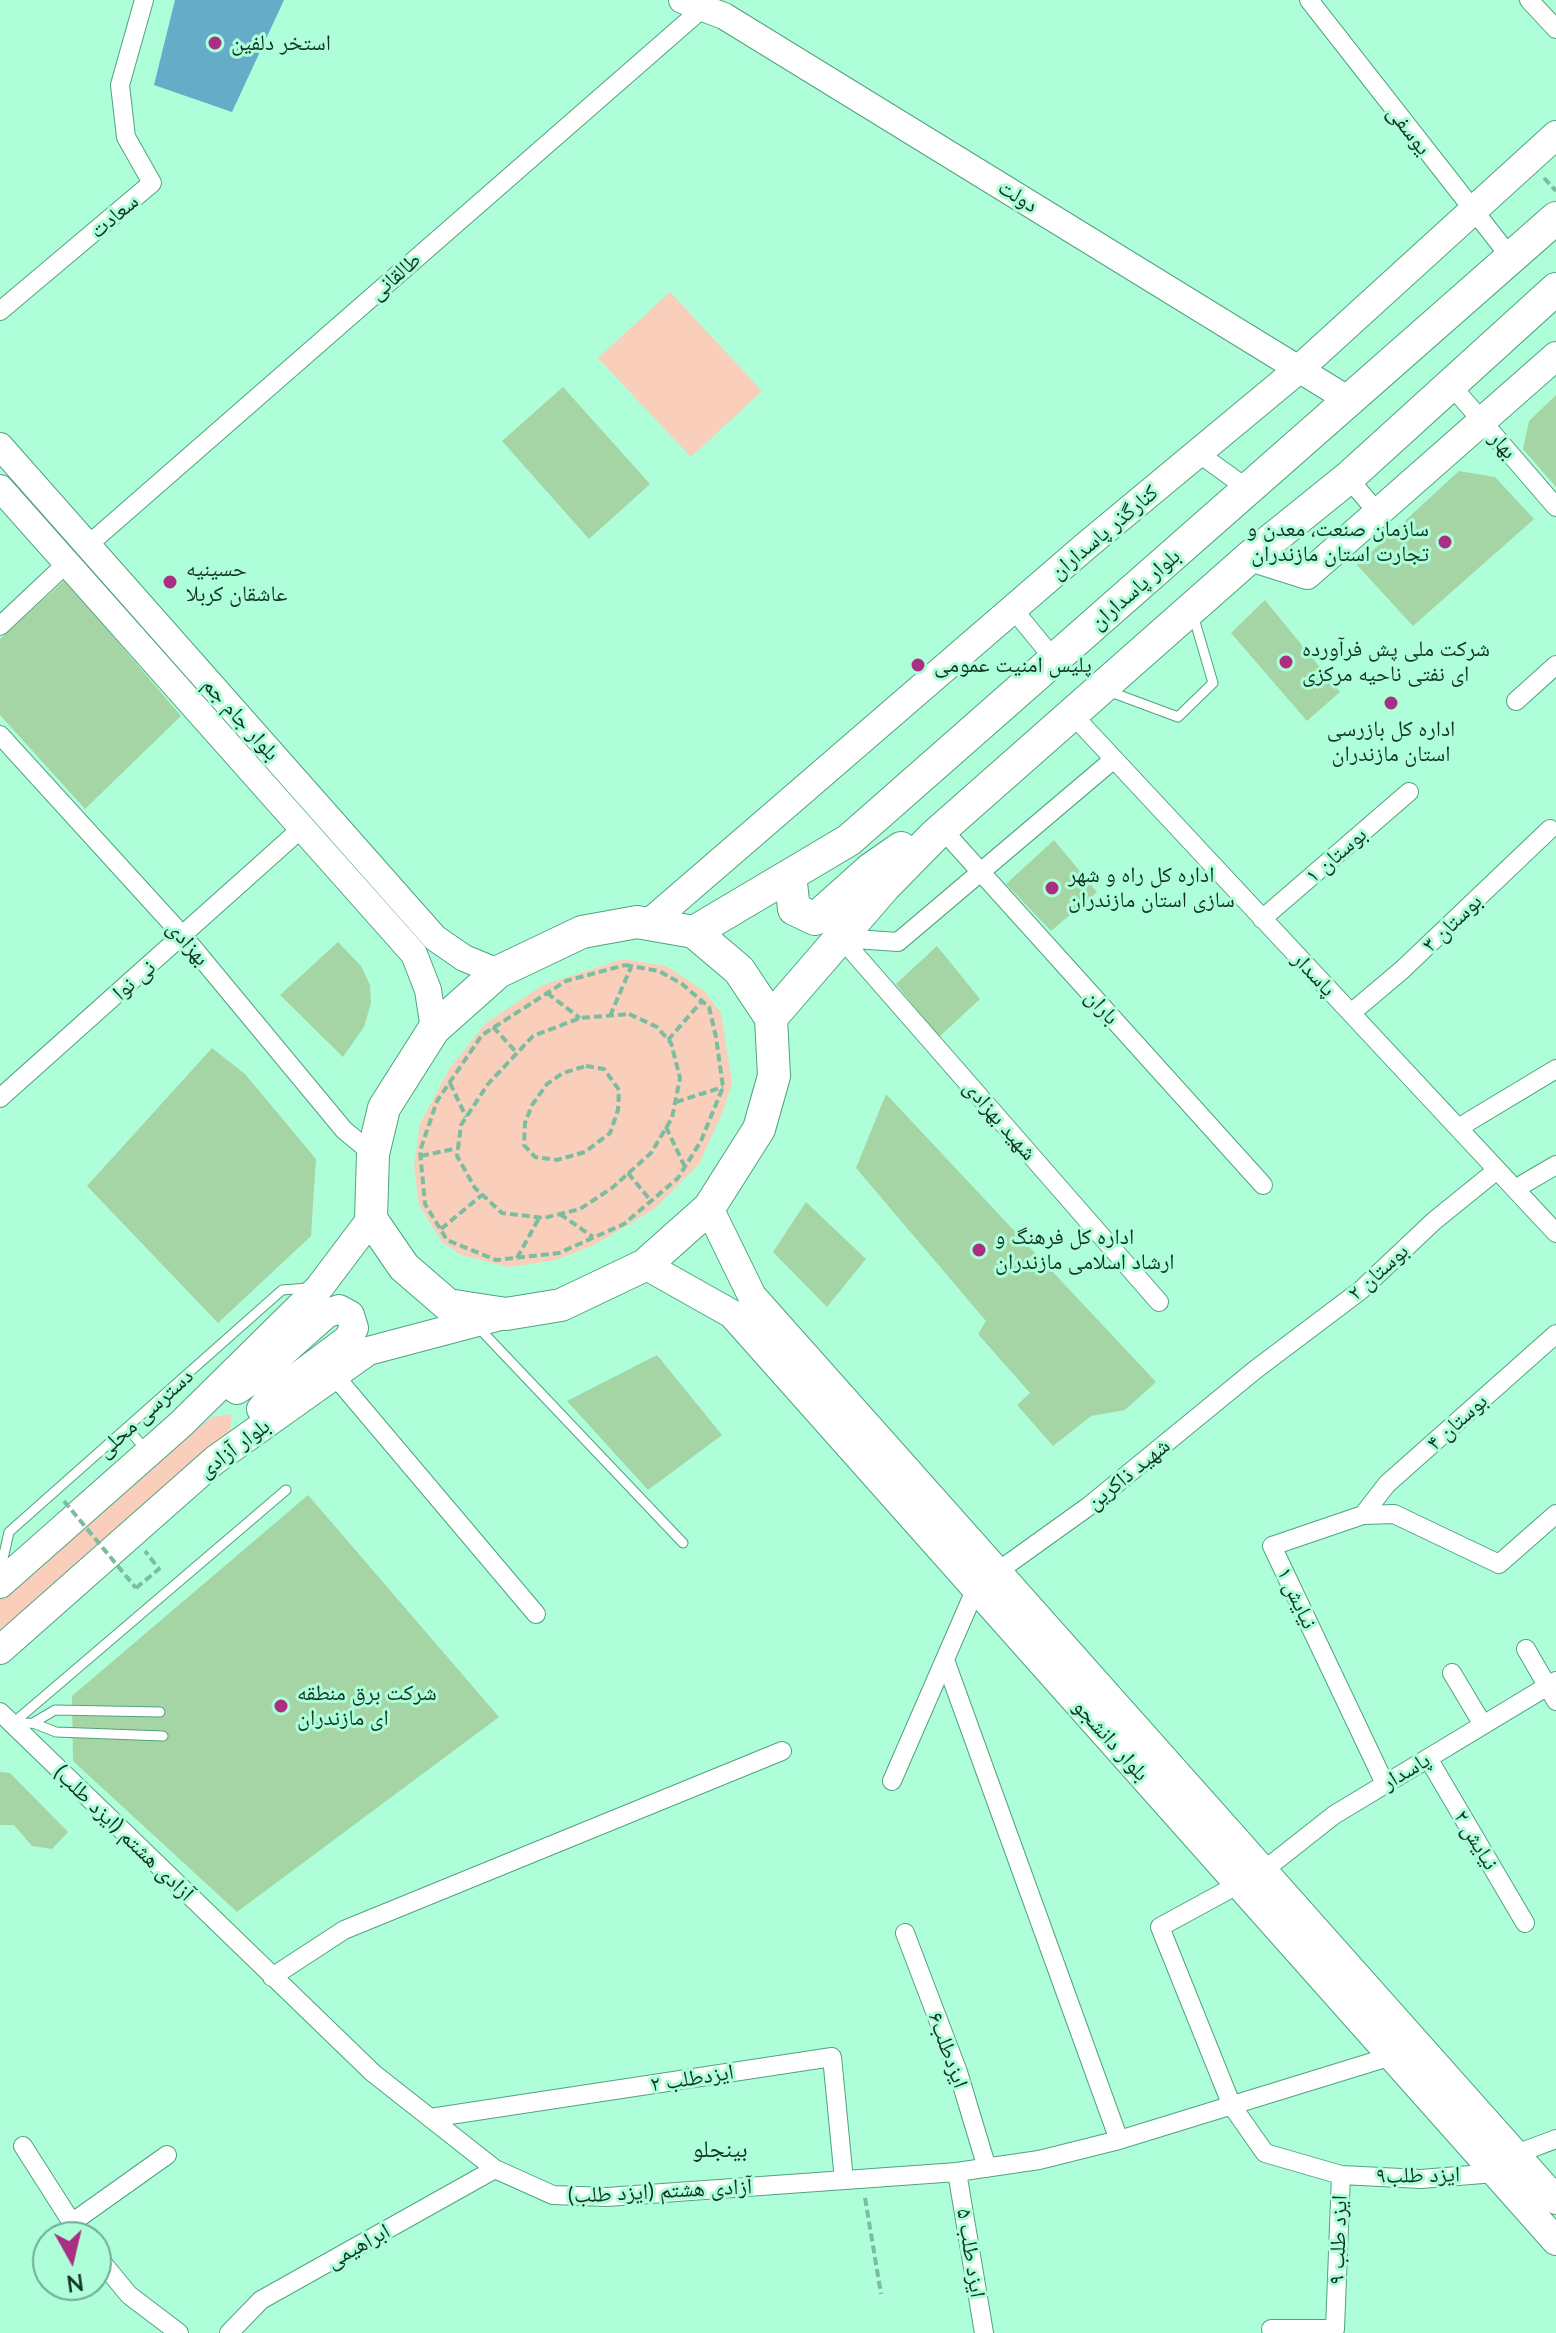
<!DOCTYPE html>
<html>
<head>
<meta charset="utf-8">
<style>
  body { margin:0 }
  #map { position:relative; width:1556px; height:2333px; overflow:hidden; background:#adfed9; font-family:Lato,sans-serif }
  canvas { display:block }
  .north { position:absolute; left:32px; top:2221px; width:80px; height:80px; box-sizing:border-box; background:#adfed9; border:2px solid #6fad91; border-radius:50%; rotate:172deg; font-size:22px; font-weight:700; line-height:32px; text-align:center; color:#123426 }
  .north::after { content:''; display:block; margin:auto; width:28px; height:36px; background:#aa2e81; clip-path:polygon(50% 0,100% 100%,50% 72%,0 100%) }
</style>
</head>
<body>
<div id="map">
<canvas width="1556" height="2333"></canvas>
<div class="north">N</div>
</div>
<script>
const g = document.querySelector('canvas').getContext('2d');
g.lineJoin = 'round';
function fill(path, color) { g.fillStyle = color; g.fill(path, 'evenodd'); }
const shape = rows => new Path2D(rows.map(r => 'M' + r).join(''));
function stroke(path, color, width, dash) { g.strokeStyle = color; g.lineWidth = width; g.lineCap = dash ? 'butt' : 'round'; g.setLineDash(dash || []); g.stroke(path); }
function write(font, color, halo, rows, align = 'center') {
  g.font = font + ' Lato,"Noto Naskh Arabic",sans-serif'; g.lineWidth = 6; g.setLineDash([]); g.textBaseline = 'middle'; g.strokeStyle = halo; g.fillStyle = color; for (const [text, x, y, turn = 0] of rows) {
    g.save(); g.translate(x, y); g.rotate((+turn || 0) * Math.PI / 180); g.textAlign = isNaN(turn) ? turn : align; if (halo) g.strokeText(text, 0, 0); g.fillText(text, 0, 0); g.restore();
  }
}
fill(shape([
  [670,292,762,391,691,457,598,358],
  [623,959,666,966,704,991,721,1013,732,1083,724,1109,699,1164,654,1209,594,1245,556,1260,509,1267,461,1255,442,1242,419,1205,414,1166,420,1124,449,1069,486,1023,543,985],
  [232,1414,230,1430,207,1456,0,1638,0,1597,101,1507,212,1417]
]), '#f9cebb');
fill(shape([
  [175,0,284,0,232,112,154,85]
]), '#64acc7');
fill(shape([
  [563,387,650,484,589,539,502,441],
  [1556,395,1556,487,1523,449,1529,421],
  [1459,471,1495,477,1534,519,1413,626,1357,565],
  [65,580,181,716,85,809,0,715,0,639],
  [1265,600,1340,692,1307,721,1231,633],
  [1054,840,1097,892,1051,931,1006,884],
  [338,942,361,966,370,985,371,1003,364,1027,343,1057,280,995],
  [937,946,980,999,939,1037,896,984],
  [212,1048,245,1074,316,1159,311,1236,218,1323,87,1186],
  [886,1094,1156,1382,1125,1410,1091,1416,1053,1446,1017,1405,1030,1393,978,1334,986,1321,856,1168],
  [806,1202,866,1259,827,1307,773,1252],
  [657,1355,722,1435,648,1490,567,1401],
  [308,1495,499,1717,237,1912,73,1761,72,1696],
  [0,1772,10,1773,68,1832,52,1849,32,1846,14,1825,0,1825]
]), '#a6d5a5');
const lane = shape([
  [1108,691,1178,717,1213,683,1193,615],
  [477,1326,683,1543],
  [128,1429,147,1451],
  [0,1572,9,1532,282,1290,308,1288],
  [33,1723,55,1710,160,1712],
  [12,1724,286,1490],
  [16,1724,33,1723,56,1732,163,1736]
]);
const street = shape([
  [1309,0,1511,258],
  [1529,0,1556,29],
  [0,311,152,183,126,137,120,85,144,0],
  [1450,384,1556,507],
  [1198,453,1248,489],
  [1348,478,1378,513],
  [88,545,703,8],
  [1013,609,1054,659],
  [0,626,67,563],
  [1516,701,1556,665],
  [1072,714,1556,1233],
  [0,735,184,937,344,1130,373,1154],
  [942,829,1263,1185],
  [1262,919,1409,792],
  [841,938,1159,1302],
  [841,938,898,942,1114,759],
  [1351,1013,1402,970,1550,829],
  [0,1098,302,828],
  [1458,1128,1556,1069],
  [1515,1189,1556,1165],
  [334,1375,536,1614],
  [1363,1515,1387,1484,1556,1334],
  [997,1572,1089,1506,1255,1370,1361,1290,1434,1221,1497,1170],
  [1526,1649,1556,1701],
  [945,1660,1119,2140],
  [1452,1673,1483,1725],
  [0,1712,373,2073,495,2169,553,2195,607,2197,957,2172,1039,2160,1119,2140,1392,2056],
  [1428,1758,1525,1923],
  [892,1781,976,1588],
  [1385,1784,1272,1546,1363,1515,1394,1514,1499,1564,1556,1514],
  [1263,1871,1334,1815,1556,1681],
  [1239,1884,1160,1927,1232,2106,1265,2153,1341,2175,1335,2329,1271,2329],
  [905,1933,958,2072,987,2168],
  [272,1977,344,1930,782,1751],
  [430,2118,832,2057,844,2180],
  [23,2146,81,2237],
  [1516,2154,1556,2139],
  [957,2172,984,2333],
  [1341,2175,1421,2179,1495,2173],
  [70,2224,167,2155],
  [96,2255,129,2295,179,2333],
  [229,2333,261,2300,495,2169]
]);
const secondary = shape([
  [682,0,724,16,1349,400],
  [0,446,435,938,464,958,498,972],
  [0,488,414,954,428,990,434,1029]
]);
const primary = shape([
  [1250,557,1307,575,1556,356],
  [648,924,1087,545,1299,369,1556,135],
  [709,1208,752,1296,1556,2200],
  [645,1265,732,1314,1556,2241],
  [237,1390,253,1379,326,1314,339,1309,350,1315,354,1328,348,1339,273,1395,261,1409],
  [0,1584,181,1424,319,1288,371,1219],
  [0,1650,215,1460,368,1351,504,1315]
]);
const highway = shape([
  [790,875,794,909,815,919,871,869,901,848],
  [637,922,694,932,739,970,771,1018,774,1076,759,1129,709,1208,645,1265,561,1305,506,1314,448,1305,404,1267,371,1219,373,1154,384,1108,434,1029,498,972,582,932,637,922],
  [694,932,849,840,1556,218],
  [771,1018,885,886,935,835,1250,557,1348,478,1556,289]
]);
stroke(lane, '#52a280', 11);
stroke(street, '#52a280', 20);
stroke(secondary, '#52a280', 28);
stroke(primary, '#52a280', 30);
stroke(highway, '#52a280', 34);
stroke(shape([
  [1544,178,1556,191],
  [625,965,659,971,682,984,709,1007,716,1037,723,1087,701,1141,678,1178,624,1224,559,1253,496,1260,447,1240,425,1204,420,1151,437,1101,482,1035,566,981,625,965],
  [547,993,580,1018],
  [629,1014,657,1027,671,1043,680,1078,672,1118,651,1153,612,1188,580,1209,544,1218,502,1213,475,1188,457,1156,461,1125,488,1084,533,1036,580,1018,629,1014],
  [610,1016,631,967],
  [493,1027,517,1053],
  [668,1040,702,1001],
  [586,1066,604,1069,619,1090,618,1110,610,1133,585,1152,557,1160,535,1157,524,1145,525,1123,532,1105,547,1084,563,1073,586,1066],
  [450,1083,466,1117],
  [676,1102,723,1087],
  [666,1127,685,1167],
  [421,1156,458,1148],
  [628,1173,651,1201],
  [560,1214,593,1237],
  [441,1229,482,1195],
  [517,1258,539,1218],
  [136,1588,159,1569,145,1551],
  [865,2198,881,2294]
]), '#7bbd9f', 4, [8, 4]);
stroke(lane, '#fff', 9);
stroke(street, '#fff', 18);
stroke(secondary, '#fff', 26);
stroke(primary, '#fff', 28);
stroke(highway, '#fff', 32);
stroke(shape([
  [64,1501,136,1588]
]), '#7bbd9f', 4, [8, 4]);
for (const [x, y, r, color] of [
  [215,43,8,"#aa2e81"],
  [1445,542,8,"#aa2e81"],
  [170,582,8,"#aa2e81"],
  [1286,662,8,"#aa2e81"],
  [918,665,8,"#aa2e81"],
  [1391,703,8,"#aa2e81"],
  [1052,888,8,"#aa2e81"],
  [979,1250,8,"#aa2e81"],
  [281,1706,8,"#aa2e81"]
]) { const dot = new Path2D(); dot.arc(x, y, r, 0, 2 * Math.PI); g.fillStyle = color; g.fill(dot); stroke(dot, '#adfed9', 3); }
write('22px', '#123426', '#adfed9', [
  ["استخر دلفین",231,43],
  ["سازمان صنعت، معدن و",1429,529,"right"],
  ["تجارت استان مازندران",1429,554,"right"],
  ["حسینیه",186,569],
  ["عاشقان کربلا",186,594],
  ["شرکت ملی پش فرآورده",1302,649],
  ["ای نفتی ناحیه مرکزی",1302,674],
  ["پلیس امنیت عمومی",934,665],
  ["اداره کل بازرسی",1391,729,"center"],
  ["استان مازندران",1391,754,"center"],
  ["اداره کل راه و شهر",1068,875],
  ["سازی استان مازندران",1068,900],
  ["اداره کل فرهنگ و",995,1237],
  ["ارشاد اسلامی مازندران",995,1262],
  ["شرکت برق منطقه",297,1693],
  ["ای مازندران",297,1718]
], 'left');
write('22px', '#123426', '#adfed9', [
  ["یوسفی",1409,130,52],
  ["دولت",1018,196,32],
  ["سعادت",114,216,-40],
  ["طالقانی",395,276,-41],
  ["بهار",1503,445,49],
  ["کنارگذر پاسداران",1104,532,-40],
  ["بلوار پاسداران",1135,589,-41],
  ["بلوار جام جم",241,719,48],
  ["بوستان ۱",1336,855,-41],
  ["بوستان ۳",1452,923,-44],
  ["بهزادی",188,943,49],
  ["پاسدار",1314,974,47],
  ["نی نوا",134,980,-41],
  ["باران",1102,1007,48],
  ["شهید بهزادی",1000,1120,49],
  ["بوستان ۲",1378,1272,-42],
  ["دسترسی محلی",145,1413,-42],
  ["بوستان ۴",1457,1422,-42],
  ["بلوار آزادی",234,1448,-37],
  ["شهید ذاکرین",1128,1474,-39],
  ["نیایش ۱",1297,1598,65],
  ["بلوار دانشجو",1111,1740,48],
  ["پاسدار",1406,1771,-31],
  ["آزادی هشتم (ایزد طلب)",124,1833,44],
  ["نیایش ۲",1476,1840,59],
  ["ایزدطلب۶",948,2050,70],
  ["ایزدطلب ۲",692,2078,-9],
  ["ایزد طلب۹",1418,2175,-1],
  ["آزادی هشتم (ایزد طلب)",660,2191,-3],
  ["ایزد طلب ۹",1338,2240,-88],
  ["ابراهیمی",358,2246,-29],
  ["ايزد طلب ۵",971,2253,81]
]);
write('24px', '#123426', '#adfed9', [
  ["بینجلو",720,2149]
]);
</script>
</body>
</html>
